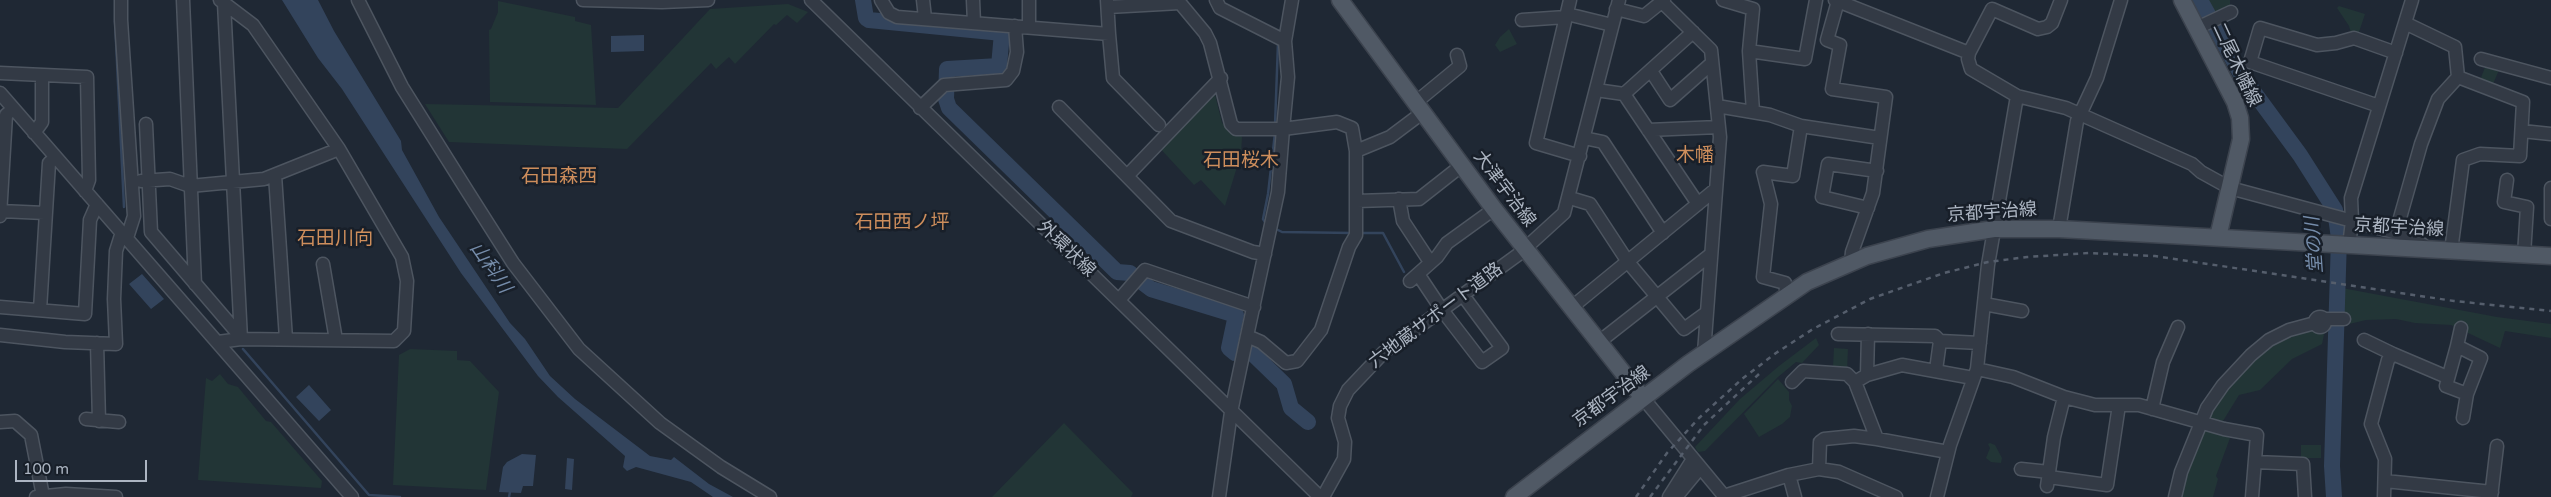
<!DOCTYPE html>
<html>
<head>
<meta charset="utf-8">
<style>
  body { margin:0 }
  #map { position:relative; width:2551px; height:497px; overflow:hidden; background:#1f2834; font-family:"Varela Round",sans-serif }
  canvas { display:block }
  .scale { position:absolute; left:15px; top:460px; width:132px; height:22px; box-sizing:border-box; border:2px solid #acb5c2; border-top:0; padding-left:6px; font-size:15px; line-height:18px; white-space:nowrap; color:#acb5c2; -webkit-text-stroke:4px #181f29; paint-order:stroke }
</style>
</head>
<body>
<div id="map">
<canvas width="2551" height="497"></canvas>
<div class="scale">100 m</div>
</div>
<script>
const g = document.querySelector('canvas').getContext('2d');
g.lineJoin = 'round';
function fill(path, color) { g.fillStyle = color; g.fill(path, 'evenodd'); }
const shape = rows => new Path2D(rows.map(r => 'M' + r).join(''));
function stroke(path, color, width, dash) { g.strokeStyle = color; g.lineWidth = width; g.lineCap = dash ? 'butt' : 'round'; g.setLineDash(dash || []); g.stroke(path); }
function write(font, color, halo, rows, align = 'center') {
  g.font = font + ' "Varela Round","Noto Sans JP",sans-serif'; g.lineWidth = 5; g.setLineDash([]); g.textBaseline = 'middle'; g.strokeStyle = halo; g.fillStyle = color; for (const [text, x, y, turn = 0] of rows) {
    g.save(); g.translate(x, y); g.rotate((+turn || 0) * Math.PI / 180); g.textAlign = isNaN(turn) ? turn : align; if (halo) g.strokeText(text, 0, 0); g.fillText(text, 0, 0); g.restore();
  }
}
fill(shape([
  [2205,0,2230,0,2230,7,2212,14],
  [498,1,575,17,575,21,591,25,596,105,490,102,489,30,491,29,498,12],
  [788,4,808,12,797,23,787,15,776,25,774,24,735,64,729,57,716,69,711,63,627,149,449,142,425,104,618,108,710,9],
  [2339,6,2365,14,2357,38,2352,37,2349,26,2337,8],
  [1509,29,1517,44,1500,52,1495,45,1500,37],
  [2486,65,2499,70,2493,84,2480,80],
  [1213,87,1222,123,1240,133,1242,137,1241,154,1225,206,1201,180,1194,185,1156,144],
  [2342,288,2497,317,2551,324,2551,338,2505,331,2500,348,2451,325,2415,323,2396,319,2366,320,2341,326],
  [2310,329,2317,330,2318,333,2325,330,2322,344,2292,359,2260,390,2239,395,2223,421,2206,417,2213,402,2268,345],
  [1816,338,1819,345,1802,363,1796,362,1778,377,1705,451,1698,452,1695,447,1740,399,1779,366],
  [1834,348,1848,349,1847,371,1833,368],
  [410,349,457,351,457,360,470,361,499,392,486,490,393,485,399,355],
  [220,374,228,384,238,387,266,421,271,422,322,481,321,488,198,480,206,378,212,381],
  [1778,379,1789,392,1789,400,1792,406,1790,417,1782,424,1759,437,1744,414],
  [1064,423,1133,493,1131,497,992,497],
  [2205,428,2230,438,2216,476,2218,479,2213,497,2178,497,2183,476],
  [1990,443,1995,445,2002,458,2001,463,1991,462,1986,458,1990,448,1988,444],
  [2301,445,2321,445,2321,458,2305,458,2301,462]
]), '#223536');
fill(shape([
  [282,0,318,0,334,31,401,141,402,150,439,217,510,323,525,339,550,376,575,399,650,456,671,460,674,457,709,484,733,497,713,497,691,482,636,467,627,471,623,467,625,456,558,397,538,376,461,273,342,89,318,58],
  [644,35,644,51,611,52,611,36],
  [142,274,164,299,151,309,129,284],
  [309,385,331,410,319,421,296,397],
  [522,454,536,455,533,486,523,486,521,493,499,492,503,467,507,462],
  [567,458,574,459,572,490,565,489]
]), '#33445c');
stroke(shape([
  [115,21,124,207],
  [1275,125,1278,43],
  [1267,225,1263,219,1268,194,1275,133],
  [1274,228,1282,232,1353,233],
  [1361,233,1383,233,1404,272],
  [243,349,369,495,400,497],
  [509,497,510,492]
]), '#33445c', 2.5);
stroke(shape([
  [863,0,866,18,869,20,1002,33,999,66,947,69,946,99,949,108,1117,272,1130,273,1151,289,1236,315,1229,348,1235,353,1250,351,1284,384,1291,408,1308,422],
  [2200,0,2242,76,2300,155,2335,210,2339,238,2332,466,2334,497]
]), '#33445c', 16);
const minor = shape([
  [121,0,121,20,134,216,127,238],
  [183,0,195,284],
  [358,0,402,87,466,189,513,263,579,349,660,423,721,467,770,497],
  [583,0,662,2,708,0],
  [811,0,1320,497],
  [881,0,889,13,897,17,1109,34,1107,0],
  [923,0,925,18],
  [973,0,974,23],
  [1216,0,1220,8,1285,41],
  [1570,0,1536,143,1580,156],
  [1723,0,1753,9,1749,51,1753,112],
  [1835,0,1969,53],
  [2061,0,2052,23,2047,27,2038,29,1992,9,1969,53,1968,59,1971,69,2017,96,2066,108,2192,164,2201,172,2230,188,2412,237,2430,250],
  [1838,1,1827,40,1840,45,1832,89,1886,97,1873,193,1852,252,1851,263],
  [1662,2,1711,50,1720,137,1704,353],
  [224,3,241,339],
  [1108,7,1180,3,1205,33,1210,43,1231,124,1236,129,1283,129,1337,122,1352,128,1356,151,1356,235,1349,247,1321,330,1297,361,1286,363,1261,342,1247,336,1278,192,1283,129,1288,77,1285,41,1292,0],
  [1616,9,1644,16,1664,0],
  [1567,14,1612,25],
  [1522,20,1566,17],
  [2405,23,2455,47,2458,77,2523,102,2520,156,2480,154,2463,160,2451,251],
  [1029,27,1029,0],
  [2197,28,2231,12],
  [1109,34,1113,78,1159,125],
  [1749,51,1805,59,1816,0],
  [2481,59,2551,78],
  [1651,71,1670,100,1712,63],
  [0,73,87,77,89,180,85,191],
  [1596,90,1624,94,1698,204],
  [0,93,352,497],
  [1624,94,1693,32],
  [1415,103,1460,66,1457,55],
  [1717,106,1770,115,1801,126,1880,138],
  [2379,106,2250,62,2260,28,2317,45,2336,43,2354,38,2396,53],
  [1059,107,1171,221,1253,252,1265,254],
  [920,108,944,85,1006,80,1013,71,1017,52,1015,26],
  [146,124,151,232,241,337],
  [1648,130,1719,127],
  [2522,131,2551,134],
  [34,133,42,122,42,75],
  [1584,138,1603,142,1663,233],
  [1356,151,1390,137,1422,113],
  [275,175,286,339],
  [1127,176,1221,78],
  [2507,180,2504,202,2527,207,2524,255],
  [141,181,170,179,190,186,264,179,339,149],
  [2551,188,2551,219],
  [1570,198,1590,204,1628,262,1684,329,1706,313],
  [1399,199,1403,221,1430,262],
  [1357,201,1419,199,1461,166],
  [1868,208,1822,197,1828,164,1877,171],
  [0,211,45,213],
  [0,216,6,115,13,109],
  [2059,229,2077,121,2097,78,2121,0],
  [2396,232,2421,144,2438,99,2458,77],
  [2349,246,2352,221,2351,198,2412,0],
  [323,264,336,340],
  [1418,274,1442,310,1482,362,1502,348,1462,294],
  [1410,281,1437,257,1447,243,1494,209],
  [1787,296,1785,283,1763,277,1771,204,1763,172,1793,176,1801,126],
  [1119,300,1145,270,1254,307],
  [1984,304,2022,311],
  [0,307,85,314,90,220,97,204],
  [1572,307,1716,189],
  [40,310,49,163,55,158],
  '2315 322a5 5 0 1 1 10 0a5 5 0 1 1-10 0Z',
  [2325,319,2344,319],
  [1838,334,1935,336,1940,341,1980,343],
  [0,335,65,342,116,344,114,299,116,251,122,232],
  [2364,340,2393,354],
  [218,342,241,339,394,341,404,331,407,281,402,257,339,149,253,25,220,0],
  [1599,342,1710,255],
  [97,343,99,421],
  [2457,346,2461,328],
  [1977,369,2013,377,2064,397,2095,405,2139,405,2224,429,2257,435,2252,497],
  [1936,370,1940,341],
  [1867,375,1868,334],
  [1792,382,1803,371,1847,374,1855,382,1877,439],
  [1855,382,1867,375,1902,365,1973,378],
  [1643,398,1725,497],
  [2152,409,2163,362,2178,327],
  [2463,418,2467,394,2481,358,2457,346,2446,386,2467,394],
  [86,419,119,422],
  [0,422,15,421,31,435,43,496],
  [2255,462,2303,464,2305,497],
  [1819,469,1820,442,1824,439,1854,436,1877,439,1948,452],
  [2021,469,2049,472],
  [1789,475,1795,497],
  [2049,477,2107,485,2119,405],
  [2385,481,2492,492],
  [2047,486,2054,437,2064,397],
  [1724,496,1789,475,1819,469,1839,472,1896,497],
  [36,497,66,494,116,497],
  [1219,497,1231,412,1247,336],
  [1323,497,1344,459,1345,442,1338,418,1340,406,1348,390,1384,352,1519,254,1564,213,1619,0],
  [1669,497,1693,459],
  [1676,497,1700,468],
  [1937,497,1950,445,1977,369,1988,265,2017,96],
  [2175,497,2181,472,2207,408,2223,385,2251,355,2269,340,2289,330,2315,323],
  [2384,497,2385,459,2371,424,2388,360,2393,354,2447,377],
  [2491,497,2497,446]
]);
const major = shape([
  [1340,0,1494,209,1643,398],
  [2182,0,2235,102,2240,118,2241,139,2218,237],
  [1514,497,1688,364,1807,282,1867,256,1928,239,1994,229,2059,229,2551,256]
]);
stroke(minor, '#4d5560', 15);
stroke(major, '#3c434e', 19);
stroke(minor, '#333a45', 12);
stroke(major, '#505965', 16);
stroke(shape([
  [1636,497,1667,453,1699,418,1742,379,1776,353,1813,329,1870,299,1944,273,1988,262,2027,257,2089,253,2155,256,2454,301,2551,311],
  [1650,497,1704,425,1759,374]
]), '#555e6c', 2.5, [5, 5]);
write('18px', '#acb5c2', '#181f29', [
  ["二尾木幡線",2236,65,65],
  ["大津宇治線",1504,189,53],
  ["京都宇治線",1992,213,-4],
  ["京都宇治線",2399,228,3],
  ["外環状線",1066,249,44],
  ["六地蔵サポート道路",1436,316,-37],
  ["京都宇治線",1612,397,-36]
]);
write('19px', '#ce8e5c', '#181f29', [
  ["木幡",1695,156],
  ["石田桜木",1241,161],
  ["石田森西",559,177],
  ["石田西ノ坪",902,223],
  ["石田川向",335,239]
]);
write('italic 19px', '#758caa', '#181f29', [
  ["堂の川",2315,245,-94],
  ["山科川",490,268,55]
]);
</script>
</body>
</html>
